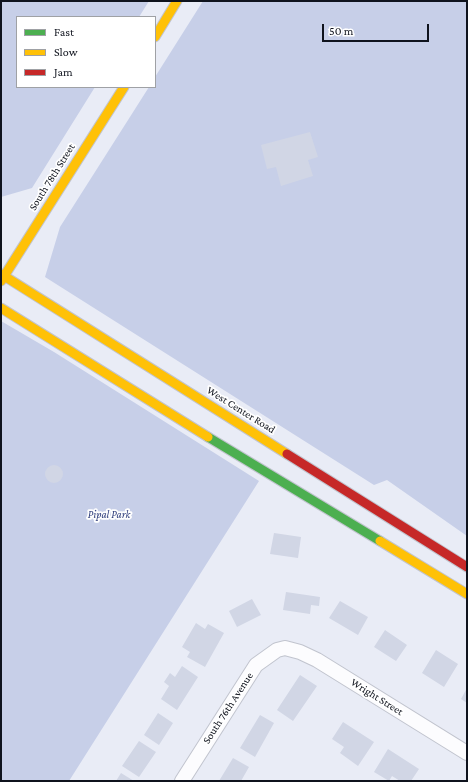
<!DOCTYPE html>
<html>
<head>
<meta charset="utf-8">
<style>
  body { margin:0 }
  #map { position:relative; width:468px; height:782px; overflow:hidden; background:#e9ecf6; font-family:"Crimson Pro",serif }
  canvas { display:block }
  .frame { position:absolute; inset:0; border:2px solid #0f131d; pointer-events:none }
  .legend { position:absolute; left:16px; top:16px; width:140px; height:72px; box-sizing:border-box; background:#fff; border:1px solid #9fa1a5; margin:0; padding:5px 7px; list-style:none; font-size:12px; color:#0f131d }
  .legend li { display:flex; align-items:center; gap:8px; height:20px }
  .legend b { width:20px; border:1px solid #9fa1a5 }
  .scale { position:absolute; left:322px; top:24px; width:107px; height:18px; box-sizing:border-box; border:2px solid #0f131d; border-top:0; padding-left:5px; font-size:12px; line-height:14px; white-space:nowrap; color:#0f131d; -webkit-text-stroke:3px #fff; paint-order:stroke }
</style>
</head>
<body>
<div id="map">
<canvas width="468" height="782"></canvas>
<div class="frame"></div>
<ul class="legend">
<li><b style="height:5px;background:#4caf50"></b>Fast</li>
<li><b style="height:5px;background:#ffc107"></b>Slow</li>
<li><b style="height:5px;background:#c62828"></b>Jam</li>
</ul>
<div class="scale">50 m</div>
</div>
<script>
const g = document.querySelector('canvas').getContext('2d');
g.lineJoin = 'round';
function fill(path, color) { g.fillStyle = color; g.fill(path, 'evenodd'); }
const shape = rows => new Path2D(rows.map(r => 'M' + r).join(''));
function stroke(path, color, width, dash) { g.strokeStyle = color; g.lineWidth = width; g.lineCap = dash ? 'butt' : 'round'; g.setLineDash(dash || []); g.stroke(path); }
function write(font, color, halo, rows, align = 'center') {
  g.font = font + ' "Crimson Pro",serif'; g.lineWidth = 3.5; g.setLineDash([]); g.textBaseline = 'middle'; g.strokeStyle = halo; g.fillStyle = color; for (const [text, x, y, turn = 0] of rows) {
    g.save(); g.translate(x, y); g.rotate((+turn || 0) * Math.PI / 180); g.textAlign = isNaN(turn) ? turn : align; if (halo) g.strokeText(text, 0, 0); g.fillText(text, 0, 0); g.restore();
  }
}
fill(shape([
  [1,1,149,1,139,17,17,17,17,87,95,87,32,188,1,197],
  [203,1,467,1,467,536,387,480,374,485,45,277,60,227,149,87,155,87,155,77],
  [1,321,54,352,259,481,69,781,1,781]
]), '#c7cfe8');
fill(shape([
  [310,132,318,157,308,160,313,176,281,186,276,167,267,169,261,145],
  '45 474a9 9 0 1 1 18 0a9 9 0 1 1-18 0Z',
  [274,533,301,537,298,558,270,554],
  [286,592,320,597,319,606,311,605,310,614,283,610],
  [252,599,261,615,237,627,229,611],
  [340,601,368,617,358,635,329,618],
  [196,623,205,629,208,624,224,633,205,667,187,657,190,652,182,647],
  [385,630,407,645,396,661,374,647],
  [436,650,458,664,444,687,422,673],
  [182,666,198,677,177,710,161,699,169,686,164,682,170,673,175,677],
  [300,675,317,686,293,721,277,710],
  [467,688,467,703,461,699],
  [158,713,173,723,159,745,144,735],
  [260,715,274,723,255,757,240,748],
  [343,722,374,742,358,766,340,753,344,747,332,739],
  [139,741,156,752,139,777,122,766],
  [388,749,419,769,411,781,400,781,392,776,389,781,374,772],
  [233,758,249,767,241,781,219,781],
  [121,773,134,781,116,781]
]), '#d1d6e5');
const street = shape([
  [182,781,256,665,277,650,285,648,300,652,317,660,467,753]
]);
const fast = shape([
  [208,437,380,541]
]);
const slow = shape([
  [155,37,177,1],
  [1,274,287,454],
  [1,281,124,87],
  [1,308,208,437],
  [380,541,467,594]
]);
const jam = shape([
  [287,454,467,567]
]);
stroke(street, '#c1c4ce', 16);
stroke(fast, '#c1c4ce', 11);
stroke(slow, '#c1c4ce', 11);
stroke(jam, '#c1c4ce', 11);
stroke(street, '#fcfcfe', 14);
stroke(fast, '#4caf50', 9);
stroke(slow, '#ffc107', 9);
stroke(jam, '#c62828', 9);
write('11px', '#0f131d', '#fff', [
  ["South 78th Street",52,177,-58],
  ["West Center Road",241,410,32],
  ["Wright Street",377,697,32],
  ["South 76th Avenue",228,708,-57]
]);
write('italic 11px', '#2d3c7b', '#fff', [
  ["Pipal Park",109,515]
]);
</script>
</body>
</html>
